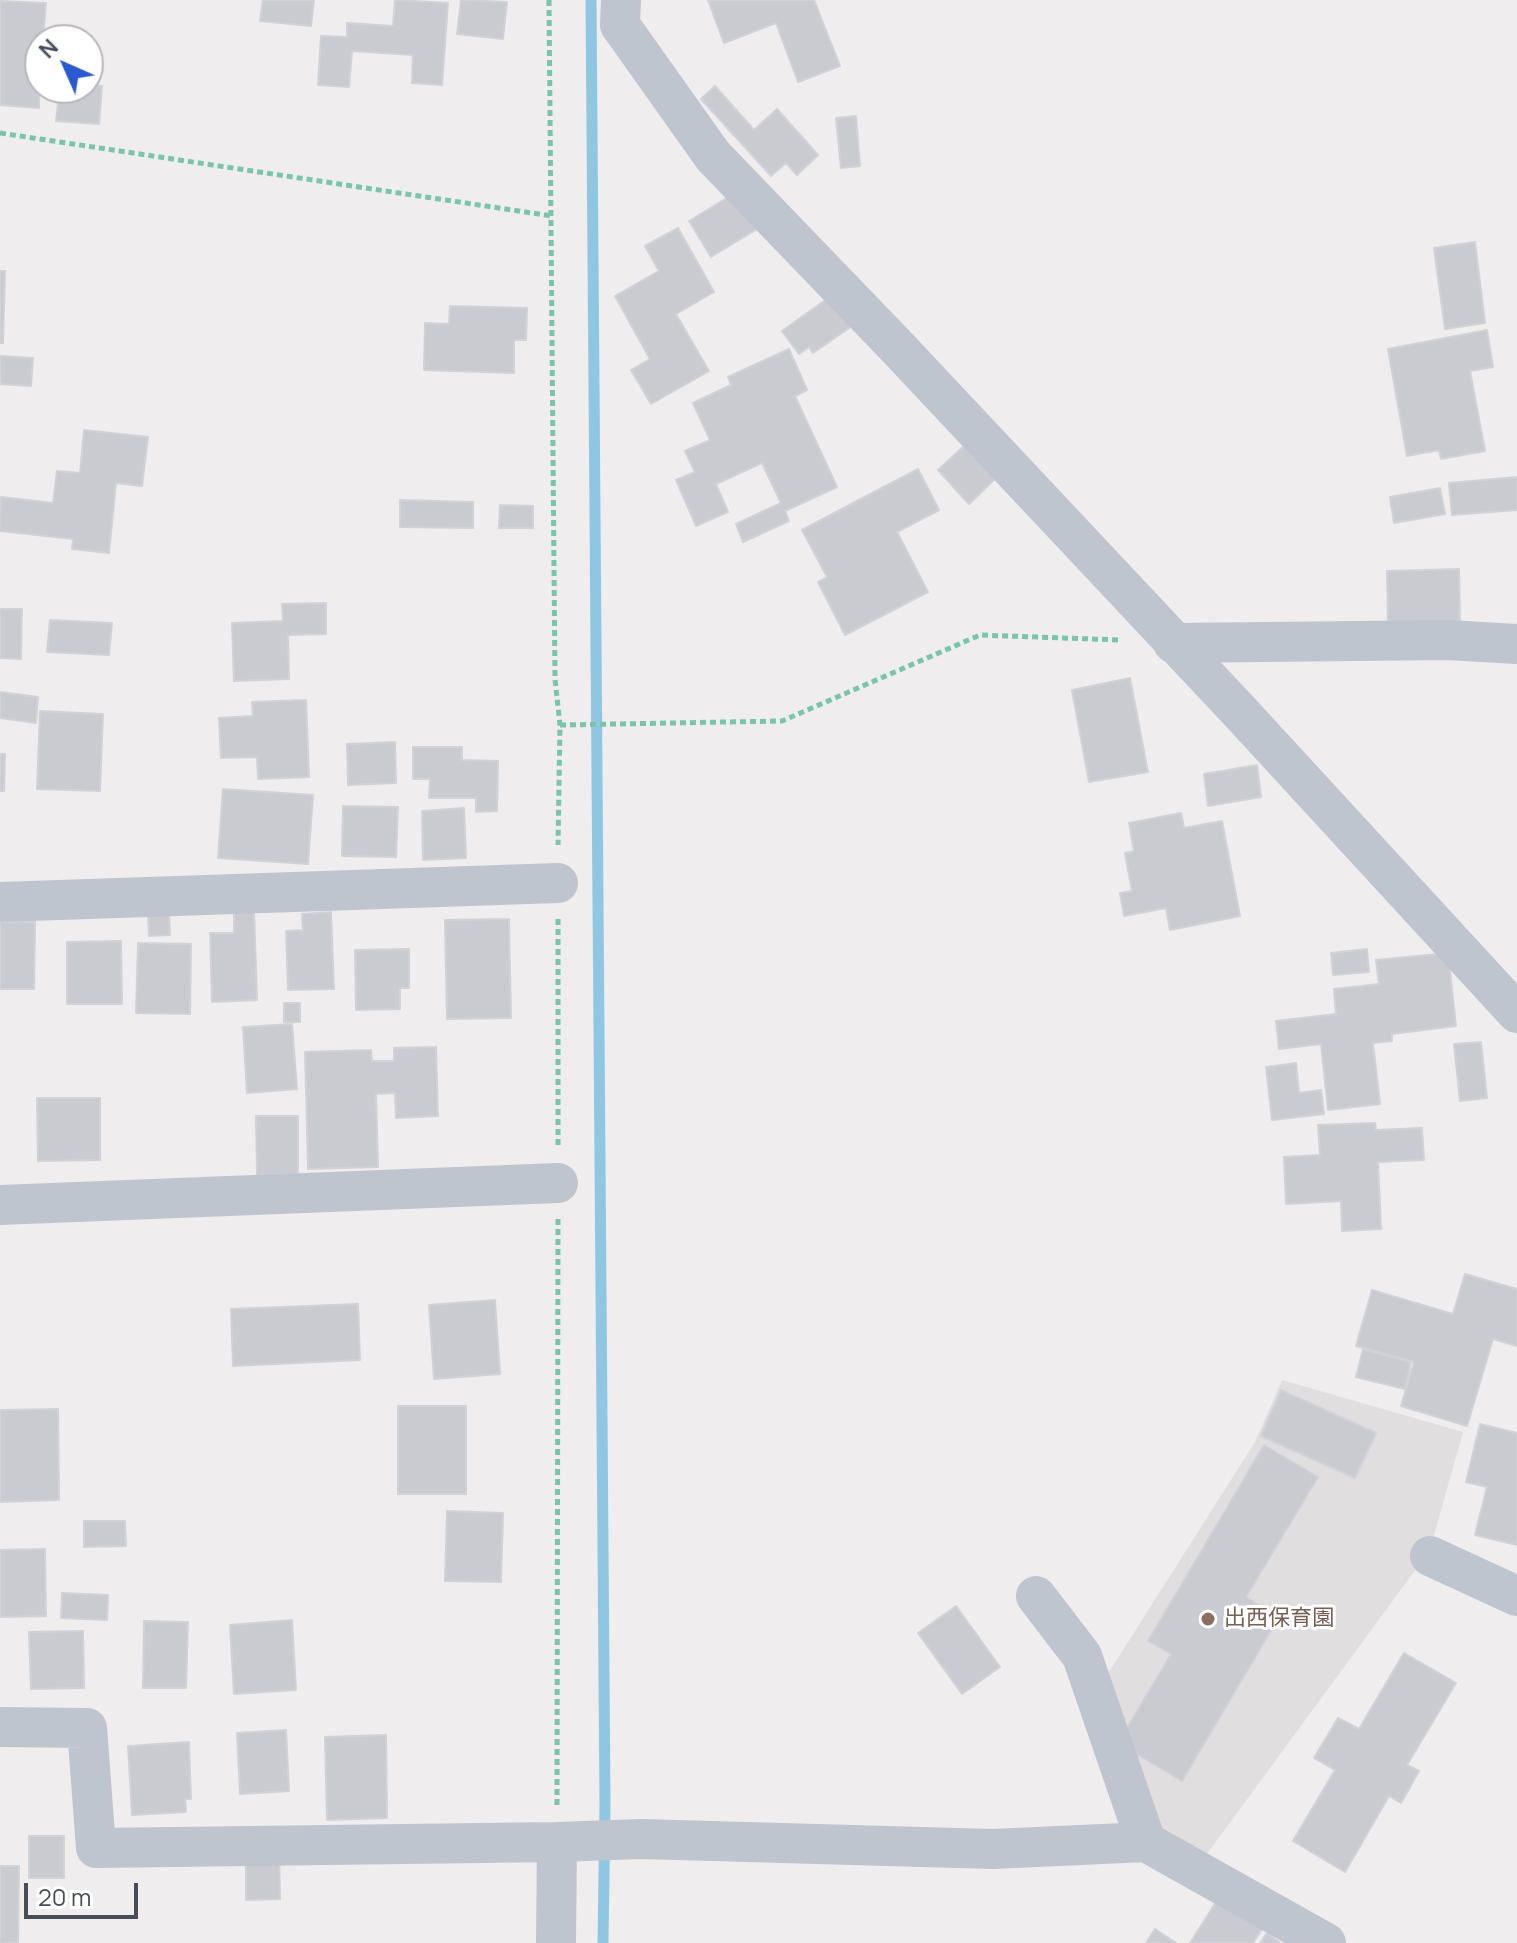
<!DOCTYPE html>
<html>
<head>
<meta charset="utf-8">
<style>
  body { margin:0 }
  #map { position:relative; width:1517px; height:1943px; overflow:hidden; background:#efeded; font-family:Manrope,sans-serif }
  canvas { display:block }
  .north { position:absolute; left:24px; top:24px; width:80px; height:80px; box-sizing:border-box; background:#fff; border:2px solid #b5b8bc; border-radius:50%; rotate:315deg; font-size:22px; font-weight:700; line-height:32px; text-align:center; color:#474e58 }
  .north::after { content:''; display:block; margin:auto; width:28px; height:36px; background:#295bce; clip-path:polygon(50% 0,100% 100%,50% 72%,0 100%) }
  .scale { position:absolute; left:24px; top:1883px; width:114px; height:36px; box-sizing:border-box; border:4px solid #474e58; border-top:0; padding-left:10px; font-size:24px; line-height:28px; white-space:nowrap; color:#474e58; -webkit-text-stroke:6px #fff; paint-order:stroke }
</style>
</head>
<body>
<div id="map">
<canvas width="1517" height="1943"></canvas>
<div class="north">N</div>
<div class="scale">20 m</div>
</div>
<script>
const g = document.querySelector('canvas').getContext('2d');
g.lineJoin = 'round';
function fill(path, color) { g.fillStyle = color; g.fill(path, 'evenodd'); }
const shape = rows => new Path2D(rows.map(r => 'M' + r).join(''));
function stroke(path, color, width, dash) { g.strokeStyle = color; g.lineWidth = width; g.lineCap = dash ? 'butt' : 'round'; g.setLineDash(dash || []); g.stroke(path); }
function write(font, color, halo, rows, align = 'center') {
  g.font = font + ' Manrope,"Noto Sans JP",sans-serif'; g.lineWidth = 6; g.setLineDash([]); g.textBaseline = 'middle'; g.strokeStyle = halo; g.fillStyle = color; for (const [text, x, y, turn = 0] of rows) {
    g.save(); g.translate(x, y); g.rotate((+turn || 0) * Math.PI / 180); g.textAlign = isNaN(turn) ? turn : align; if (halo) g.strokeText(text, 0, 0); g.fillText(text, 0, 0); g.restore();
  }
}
fill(shape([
  [1282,1380,1463,1432,1434,1535,1416,1569,1204,1858,1168,1840,1129,1770,1102,1683,1255,1442]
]), '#e0dede');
stroke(shape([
  [591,0,605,1803,603,1943]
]), '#8fc7e3', 11);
const building = shape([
  [263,0,314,0,311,26,260,21,263,0],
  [395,0,448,3,442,85,412,83,413,55,352,51,349,87,318,85,321,36,347,37,347,23,393,26,395,0],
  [461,0,507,2,503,39,457,34,461,0],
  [708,0,814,0,840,66,798,82,776,23,724,43,708,0],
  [0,1,46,3,43,40,40,40,39,108,0,105,0,1],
  [88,85,102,86,99,124,56,121,60,88,88,88,88,85],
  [715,86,754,130,777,109,818,155,797,175,786,163,771,176,701,99,715,86],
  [856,116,860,166,841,168,836,118,856,116],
  [735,193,757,229,711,257,689,221,735,193],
  [678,228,714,292,676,314,709,371,651,404,631,370,650,359,615,296,659,271,645,246,678,228],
  [1475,242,1485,323,1445,329,1434,248,1475,242],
  [0,271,5,271,3,343,0,343,0,271],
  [831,296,852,326,813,353,809,347,799,354,782,331,831,296],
  [450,306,527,308,526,340,514,340,514,373,424,370,425,323,449,324,450,306],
  [1487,330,1493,367,1470,371,1485,451,1441,459,1439,450,1407,456,1388,349,1487,330],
  [789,349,807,390,795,396,837,487,785,511,789,521,743,542,736,524,781,503,762,463,716,484,728,512,696,526,676,480,695,472,685,451,710,440,693,403,731,385,728,377,789,349],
  [0,356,33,358,31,386,0,384,0,356],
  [84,430,148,437,142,486,116,483,109,553,72,549,73,539,0,531,1,497,53,503,57,471,80,473,84,430],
  [964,446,995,479,969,504,938,470,964,446],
  [918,469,939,510,897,532,928,592,845,635,818,582,827,577,802,530,918,469],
  [1517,477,1517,510,1452,515,1449,483,1517,477],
  [1440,488,1445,514,1394,523,1390,497,1440,488],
  [400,500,473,502,473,528,400,527,400,500],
  [500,505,533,506,533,528,499,528,500,505],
  [1459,569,1460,622,1388,625,1387,571,1459,569],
  [326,603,326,634,288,635,289,679,234,681,232,623,283,621,282,604,326,603],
  [0,609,22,609,21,659,0,658,0,609],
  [50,620,112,623,109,655,47,652,50,620],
  [1130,678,1148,772,1089,782,1072,690,1130,678],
  [0,692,38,697,36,723,0,718,0,692],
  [306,700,309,777,258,779,257,757,221,758,219,718,253,716,252,702,306,700],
  [40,711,103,714,100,791,37,789,40,711],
  [395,742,396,783,348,785,347,744,395,742],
  [413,747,462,747,462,760,498,761,497,811,476,812,476,798,429,798,430,779,413,779,413,747],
  [0,754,5,754,4,791,0,791,0,754],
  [1257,765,1261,797,1208,806,1204,774,1257,765],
  [223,789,313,795,308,864,218,858,223,789],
  [343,806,398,807,396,857,342,856,343,806],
  [464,808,466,858,423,860,422,811,464,808],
  [1181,813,1184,828,1222,821,1240,916,1170,930,1166,908,1124,916,1120,893,1132,891,1125,853,1134,851,1129,823,1181,813],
  [254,912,257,1000,212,1002,210,933,234,933,234,913,254,912],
  [331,912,334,989,288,990,286,931,303,930,302,914,331,912],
  [148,914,169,914,170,935,149,936,148,914],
  [509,919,511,1018,447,1019,445,920,509,919],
  [0,922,35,922,34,989,0,989,0,922],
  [121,941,122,1004,67,1004,67,942,121,941],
  [138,943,191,944,190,1014,136,1013,138,943],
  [409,949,409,988,400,988,400,1009,356,1010,355,950,409,949],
  [1367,949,1369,972,1333,975,1331,953,1367,949],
  [1448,953,1456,1026,1392,1034,1392,1041,1373,1043,1380,1104,1328,1110,1321,1044,1279,1049,1276,1021,1336,1014,1334,989,1379,984,1376,960,1448,953],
  [284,1003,300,1003,300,1022,284,1022,284,1003],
  [292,1024,297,1089,247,1093,243,1027,292,1024],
  [1481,1042,1487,1098,1460,1101,1454,1044,1481,1042],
  [436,1047,438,1116,396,1118,395,1093,376,1094,378,1167,308,1169,305,1052,371,1050,372,1061,394,1061,394,1048,436,1047],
  [1296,1063,1299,1093,1321,1090,1324,1114,1272,1120,1266,1067,1296,1063],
  [37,1098,100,1098,100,1160,38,1161,37,1098],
  [256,1116,298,1116,298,1174,257,1175,256,1116],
  [1375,1123,1376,1130,1422,1128,1424,1160,1378,1162,1381,1229,1342,1231,1341,1201,1286,1204,1284,1157,1320,1155,1318,1125,1375,1123],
  [1465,1274,1517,1289,1517,1346,1493,1339,1467,1426,1401,1406,1414,1362,1356,1346,1372,1290,1453,1314,1465,1274],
  [495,1300,500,1374,434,1379,429,1305,495,1300],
  [358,1304,360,1360,233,1366,231,1309,358,1304],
  [1363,1349,1411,1362,1405,1389,1356,1377,1363,1349],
  [1281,1390,1376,1433,1355,1478,1261,1436,1281,1390],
  [398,1406,466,1406,466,1494,398,1494,398,1406],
  [58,1409,59,1500,0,1502,0,1410,58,1409],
  [1480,1424,1517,1433,1517,1545,1475,1535,1487,1487,1466,1482,1480,1424],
  [1264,1445,1318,1477,1246,1597,1279,1617,1182,1781,1118,1743,1171,1654,1148,1641,1264,1445],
  [447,1511,503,1513,501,1582,445,1581,447,1511],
  [84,1521,125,1521,126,1546,84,1547,84,1521],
  [45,1549,46,1616,0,1617,0,1550,45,1549],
  [62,1593,108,1595,107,1620,61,1618,62,1593],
  [956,1606,1000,1667,962,1694,918,1633,956,1606],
  [292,1620,296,1690,234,1694,230,1625,292,1620],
  [144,1621,188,1622,186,1688,143,1688,144,1621],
  [83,1631,84,1688,31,1689,29,1632,83,1631],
  [1404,1653,1456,1683,1407,1765,1419,1771,1401,1803,1389,1796,1345,1872,1293,1841,1335,1770,1314,1758,1338,1718,1359,1729,1404,1653],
  [286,1730,289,1791,240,1794,237,1733,286,1730],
  [386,1735,387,1818,327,1820,325,1737,386,1735],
  [189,1742,191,1799,185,1799,186,1812,132,1815,128,1746,189,1742],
  [29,1836,64,1836,64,1878,29,1878,29,1836],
  [246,1856,279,1856,280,1899,246,1900,246,1856],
  [0,1866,19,1866,18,1943,0,1943,0,1866],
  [1221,1894,1266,1923,1253,1943,1190,1943,1221,1894],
  [1155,1929,1176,1943,1146,1943,1155,1929],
  [1267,1933,1281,1943,1260,1943,1267,1933]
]);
fill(building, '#cacbd1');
stroke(building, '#d1d2d8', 2);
stroke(shape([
  [549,0,555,679,560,725,558,845],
  [0,133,552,216],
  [560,725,782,721,980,635,1120,640],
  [558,1145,558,919],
  [557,1805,558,1219]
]), '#7ac5aa', 5, [6, 4]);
stroke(shape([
  [621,0,620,25,713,156,898,348,1240,712,1517,1013],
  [1173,643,1448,640,1517,644],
  [0,902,558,883],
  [0,1205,558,1183],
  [1430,1556,1517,1596],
  [1036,1596,1082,1656,1146,1842],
  [0,1727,87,1728,96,1848,557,1842,641,1839,993,1849,1146,1842,1326,1943],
  [556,1943,557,1842]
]), '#bfc5ce', 40);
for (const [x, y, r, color] of [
  [1208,1619,8,"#8d6e63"]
]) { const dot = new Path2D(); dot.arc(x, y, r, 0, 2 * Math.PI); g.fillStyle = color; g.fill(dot); stroke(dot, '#fff', 3); }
write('22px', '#785e54', '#fff', [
  ["出西保育園",1224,1619]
], 'left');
</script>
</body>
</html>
